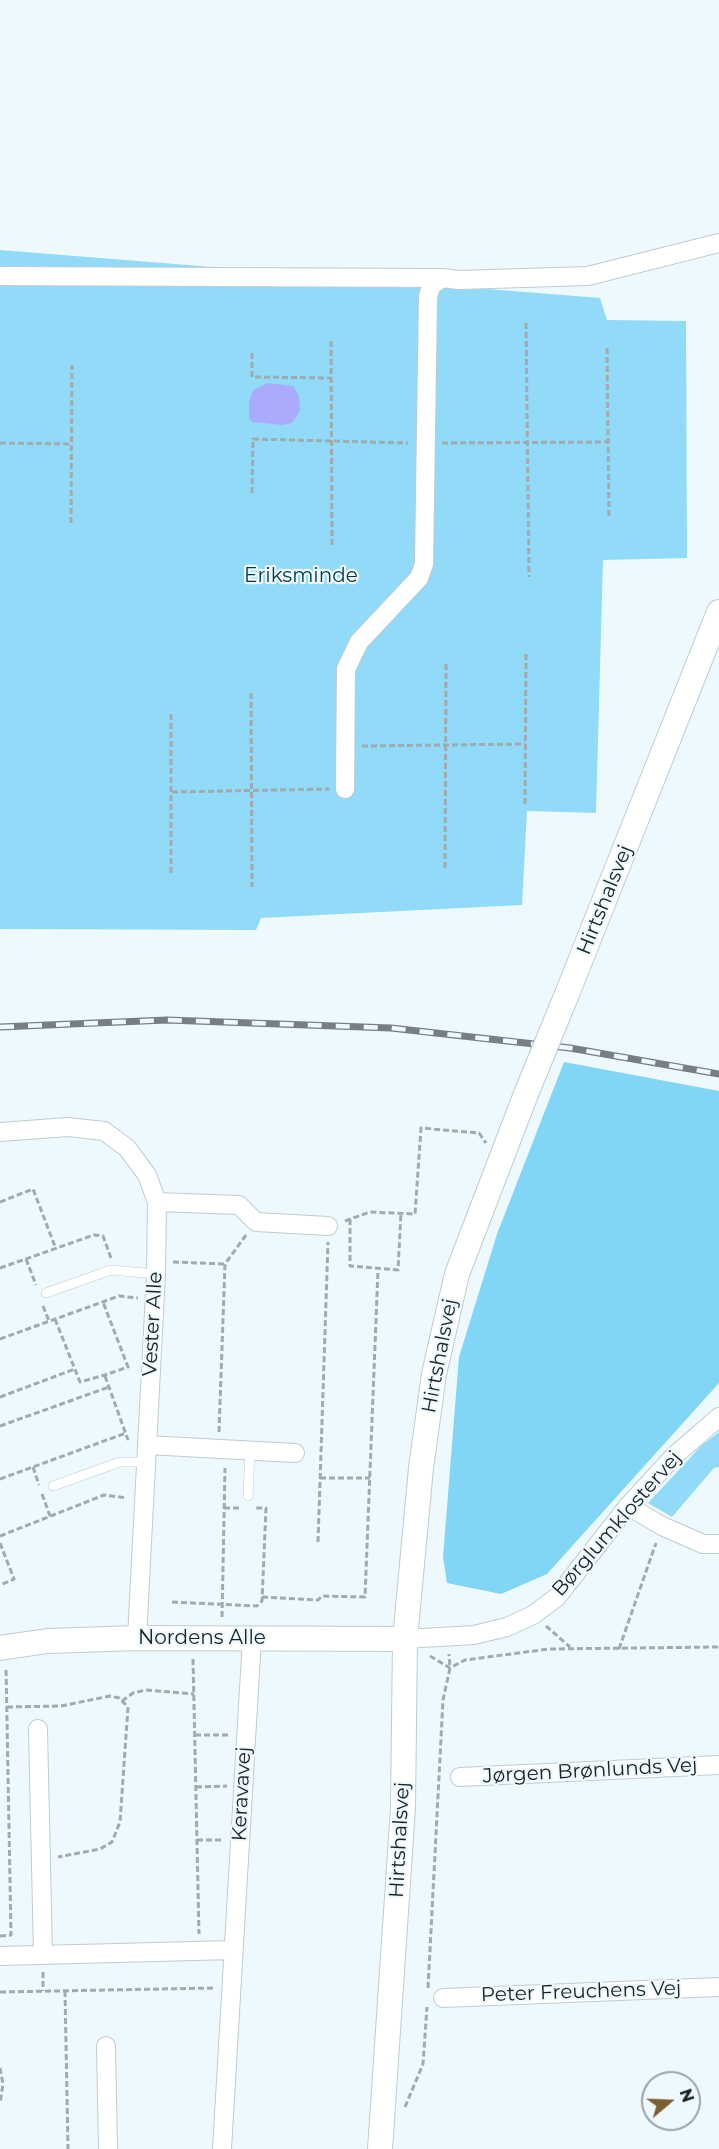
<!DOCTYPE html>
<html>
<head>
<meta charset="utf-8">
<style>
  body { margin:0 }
  #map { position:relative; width:719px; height:2149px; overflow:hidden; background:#eef9fe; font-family:Montserrat,sans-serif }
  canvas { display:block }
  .north { position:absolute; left:641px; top:2071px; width:60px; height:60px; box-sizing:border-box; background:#eef9fe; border:2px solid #9aa3a6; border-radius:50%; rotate:71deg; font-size:16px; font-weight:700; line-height:24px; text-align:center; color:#1c2123 }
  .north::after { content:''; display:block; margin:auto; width:21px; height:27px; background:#7c5f33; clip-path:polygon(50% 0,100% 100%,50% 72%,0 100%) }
</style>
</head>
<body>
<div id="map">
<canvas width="719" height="2149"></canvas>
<div class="north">N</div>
</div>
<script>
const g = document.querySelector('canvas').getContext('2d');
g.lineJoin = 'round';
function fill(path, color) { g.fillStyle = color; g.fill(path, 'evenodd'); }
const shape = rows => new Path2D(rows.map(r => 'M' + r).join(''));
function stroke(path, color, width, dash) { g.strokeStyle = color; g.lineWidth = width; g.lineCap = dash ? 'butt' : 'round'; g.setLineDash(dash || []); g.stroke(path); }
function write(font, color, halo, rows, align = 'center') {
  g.font = font + ' Montserrat,sans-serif'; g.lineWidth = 4.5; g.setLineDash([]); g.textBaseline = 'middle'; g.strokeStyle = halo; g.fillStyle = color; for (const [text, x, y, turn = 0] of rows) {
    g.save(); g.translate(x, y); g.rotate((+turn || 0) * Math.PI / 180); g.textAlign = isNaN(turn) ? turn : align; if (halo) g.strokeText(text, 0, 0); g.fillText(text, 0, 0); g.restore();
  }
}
fill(shape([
  [0,250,600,298,607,320,686,321,687,558,603,560,596,813,527,811,522,905,261,918,256,930,0,929],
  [719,1432,719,1467,714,1468,672,1517,648,1503,702,1445]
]), '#91dbf8');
fill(shape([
  [564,1062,719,1091,719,1383,547,1574,501,1594,447,1583,443,1557,459,1357,497,1234]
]), '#81d5f5');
fill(shape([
  [268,383,293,386,299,396,300,411,292,423,283,425,252,422,249,418,249,402,253,390]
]), '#ababfd');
const service = shape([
  [46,1293,111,1270,156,1274],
  [53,1486,120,1462,146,1462],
  [248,1496,250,1451]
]);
const minor = shape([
  [0,276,442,278],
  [345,789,346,669,359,642,419,578,424,564,428,297,431,286,442,278,459,280,588,276,719,243],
  [0,1132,68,1127,104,1131,127,1148,147,1175,157,1202,156,1274,137,1638],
  [157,1202,239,1205,256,1222,328,1226],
  [147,1445,295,1453],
  [628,1506,662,1526,703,1544,719,1544],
  [405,1639,474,1635,507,1627,533,1615,557,1597,628,1506,675,1455,719,1417],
  [38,1729,43,1955],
  [460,1777,719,1765],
  [0,1956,233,1950],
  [443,1998,719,1987],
  [106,2046,108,2149],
  [222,2149,252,1638]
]);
const tertiary = shape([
  [567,994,719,612],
  [0,1648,48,1641,137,1638,405,1639],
  [380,2149,403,1808,405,1639,421,1468,434,1374,457,1274,526,1094]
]);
stroke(service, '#beccd2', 10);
stroke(minor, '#beccd2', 20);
stroke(tertiary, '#beccd2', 26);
stroke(shape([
  [526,323,529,577],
  [331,341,332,545],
  [607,348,609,518],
  [252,353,252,377,331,378],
  [0,443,72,444],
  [442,443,608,442],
  [252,493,253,439,408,443],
  [71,523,72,365],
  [251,693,252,887],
  [171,714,171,874],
  [362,746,525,744],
  [172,792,329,789],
  [525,804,526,654],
  [445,868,446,664],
  [0,1202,33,1189,56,1249],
  [350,1219,350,1266,398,1270,401,1213],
  [345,1221,370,1212,415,1214,421,1128,479,1133,486,1143],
  [26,1259,36,1285],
  [173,1262,225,1264],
  [0,1268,94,1235,103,1236,111,1258],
  [43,1306,49,1321],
  [55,1319,80,1382,105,1375,128,1367,103,1302],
  [0,1339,119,1296,138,1298],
  [105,1376,128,1440],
  [0,1397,75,1369],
  [0,1426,109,1387],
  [219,1432,225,1264,246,1235],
  [33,1467,39,1485],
  [320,1478,370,1478],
  [0,1479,126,1433],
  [42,1494,50,1516],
  [224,1508,240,1508],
  [0,1536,104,1495,127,1498],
  [318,1542,328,1242],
  [0,1543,14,1579,0,1585],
  [262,1597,318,1600,322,1596,365,1597,378,1270],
  [172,1602,257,1606,262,1601,266,1508,256,1508],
  [222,1617,225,1468],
  [546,1626,570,1647],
  [619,1649,656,1543],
  [430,1656,450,1668,465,1660,549,1649,719,1647],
  [193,1659,199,1934],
  [122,1701,133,1693,146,1690,194,1694],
  [7,1707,61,1706,110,1696,119,1698,128,1707,120,1822,112,1842,100,1849,58,1857],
  [195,1735,229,1735],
  [196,1787,227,1786],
  [197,1840,222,1840],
  [0,1936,11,1935,6,1667],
  [43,1972,43,1991],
  [428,1988,443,1700,450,1668,449,1654],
  [65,1991,68,2149],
  [0,1992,214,1988],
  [0,2068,3,2084,0,2103],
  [405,2107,423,2064,427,2007]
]), '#a1aaae', 3, [6, 3]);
stroke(service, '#fff', 9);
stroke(minor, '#fff', 18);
stroke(tertiary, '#fff', 24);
const rail = shape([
  [0,1027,167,1020,391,1028,570,1048,719,1074]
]);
stroke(rail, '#777f82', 7);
stroke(rail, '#eef9fe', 4.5, [14]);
const tertiaryBridge = shape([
  [526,1094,567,994]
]);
stroke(tertiaryBridge, '#beccd2', 26, []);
stroke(tertiaryBridge, '#fff', 24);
write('20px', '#033949', '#eef9fe', [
  ["Eriksminde",301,576]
]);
write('20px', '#1c2123', '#eef9fe', [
  ["Hirtshalsvej",605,900,-68],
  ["Vester Alle",153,1324,-87],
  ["Hirtshalsvej",440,1356,-79],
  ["Børglumklostervej",617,1524,-49],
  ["Nordens Alle",202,1638],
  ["Jørgen Brønlunds Vej",590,1771,-3],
  ["Keravavej",242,1794,-87],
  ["Hirtshalsvej",400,1840,-87],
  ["Peter Freuchens Vej",581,1992,-2]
]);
</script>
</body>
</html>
